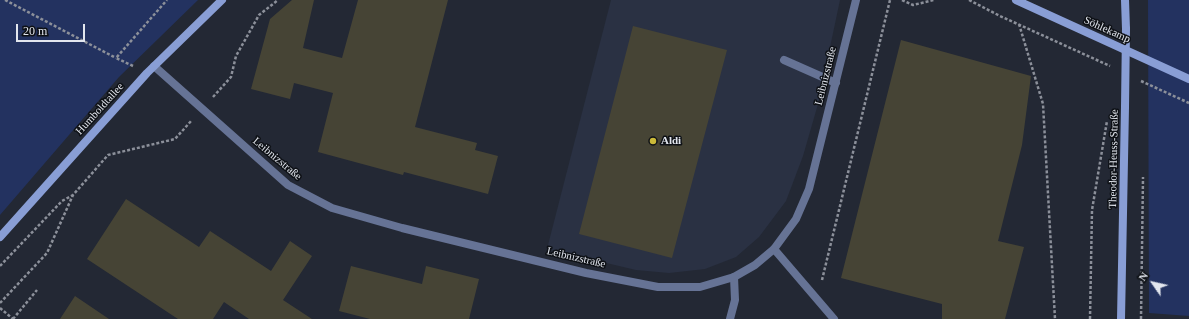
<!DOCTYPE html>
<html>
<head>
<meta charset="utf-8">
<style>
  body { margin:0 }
  #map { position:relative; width:1189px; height:319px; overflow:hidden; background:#232834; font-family:"Times New Roman",serif }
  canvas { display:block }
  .north { position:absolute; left:1133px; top:263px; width:40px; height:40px; -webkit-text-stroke:3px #0e1116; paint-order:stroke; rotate:304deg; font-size:11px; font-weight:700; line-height:16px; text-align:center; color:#e2e6ee }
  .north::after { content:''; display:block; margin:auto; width:14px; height:18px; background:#e2e6ee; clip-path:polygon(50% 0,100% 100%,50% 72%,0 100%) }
  .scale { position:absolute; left:16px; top:24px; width:69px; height:18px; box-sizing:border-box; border:2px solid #e2e6ee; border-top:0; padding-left:5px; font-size:12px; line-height:14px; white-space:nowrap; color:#e2e6ee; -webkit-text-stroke:3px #0e1116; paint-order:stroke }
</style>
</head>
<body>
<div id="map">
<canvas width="1189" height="319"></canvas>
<div class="north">N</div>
<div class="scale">20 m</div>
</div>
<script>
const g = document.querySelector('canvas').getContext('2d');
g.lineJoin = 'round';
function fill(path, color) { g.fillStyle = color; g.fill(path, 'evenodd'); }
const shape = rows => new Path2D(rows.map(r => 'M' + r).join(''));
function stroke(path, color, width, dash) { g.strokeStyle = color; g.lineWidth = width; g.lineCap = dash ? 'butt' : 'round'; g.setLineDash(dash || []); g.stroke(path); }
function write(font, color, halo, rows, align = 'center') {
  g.font = font + ' "Times New Roman",serif'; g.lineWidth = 3; g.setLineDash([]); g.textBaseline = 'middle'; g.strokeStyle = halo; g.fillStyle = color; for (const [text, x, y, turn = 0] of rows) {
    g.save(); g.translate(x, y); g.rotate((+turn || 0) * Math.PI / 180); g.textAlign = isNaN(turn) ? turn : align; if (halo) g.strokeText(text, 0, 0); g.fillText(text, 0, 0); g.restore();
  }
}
fill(shape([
  [611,0,840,0,818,104,803,156,786,201,759,237,736,257,705,269,669,273,636,270,547,249]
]), '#2a3143');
fill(shape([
  [0,0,198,0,119,77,0,215],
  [1148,0,1189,0,1189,316,1149,313]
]), '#233260');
fill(shape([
  [292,0,314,0,303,48,342,58,358,0,448,0,415,127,477,143,475,150,498,156,488,194,404,172,403,175,318,152,333,93,294,83,290,99,251,89,270,19],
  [633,26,727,50,672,258,579,234],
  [901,40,1031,76,1022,145,998,241,1024,247,1005,319,942,319,942,304,841,278],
  [126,199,199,247,210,231,271,271,290,241,312,256,283,300,312,319,249,319,224,302,213,319,178,319,87,259],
  [351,266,422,284,426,266,479,279,469,319,370,319,339,311],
  [75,296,109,319,60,319]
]), '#464435');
stroke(shape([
  [5,0,116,58],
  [902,0,913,5,934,0],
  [969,0,1000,16,1110,66],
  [1019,24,1043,104,1055,319],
  [133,66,116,58,167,0],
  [1141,81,1189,103],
  [213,97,231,77,236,56,259,15,278,0],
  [0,266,62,201,73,195],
  [822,280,890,0],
  [0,303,47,253,73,195,108,155,175,139,192,120],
  [0,308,13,319],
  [13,319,37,290],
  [1090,319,1092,210,1107,121],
  [1141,319,1143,177]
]), '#8c909a', 2.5, [3, 2]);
stroke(shape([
  [784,60,836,83],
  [774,249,834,319],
  [730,319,735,300,734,277]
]), '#667395', 8);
stroke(shape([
  [154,66,288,185,332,208,402,228,586,273,658,287,700,287,734,277,755,265,774,249,796,219,809,189,856,0]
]), '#667395', 8);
stroke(shape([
  [1016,0,1189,79],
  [1125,0,1126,29],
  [0,237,147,73,222,0],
  [1121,319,1125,107]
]), '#899ed5', 8);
stroke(shape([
  [1125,107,1126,29]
]), '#899ed5', 8);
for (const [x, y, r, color] of [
  [653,141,4,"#cbba39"]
]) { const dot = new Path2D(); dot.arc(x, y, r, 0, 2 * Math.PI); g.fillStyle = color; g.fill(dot); stroke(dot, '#0e1116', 1.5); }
write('11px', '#e2e6ee', '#0e1116', [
  ["Söhlekamp",1107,30,24],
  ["Leibnizstraße",826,76,-76],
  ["Humboldtallee",100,109,-48],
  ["Leibnizstraße",277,159,40],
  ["Theodor-Heuss-Straße",1114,159,-89],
  ["Leibnizstraße",576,258,13]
]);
write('bold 11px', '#e2e6ee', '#0e1116', [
  ["Aldi",661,141]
], 'left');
</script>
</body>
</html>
